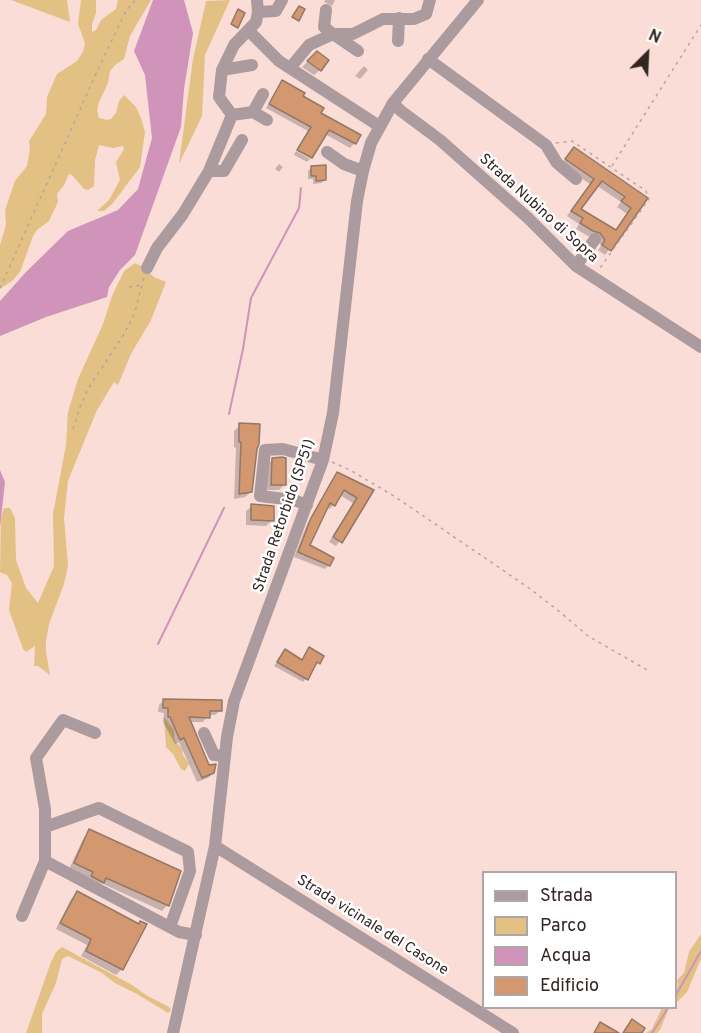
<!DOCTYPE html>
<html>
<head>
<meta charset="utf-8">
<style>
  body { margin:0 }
  #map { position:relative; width:701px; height:1033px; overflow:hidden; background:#faddd7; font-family:Overpass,sans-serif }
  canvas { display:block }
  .legend { position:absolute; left:482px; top:871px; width:195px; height:138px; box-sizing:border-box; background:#fff; border:2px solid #ada8a7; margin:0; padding:8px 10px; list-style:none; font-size:18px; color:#322522 }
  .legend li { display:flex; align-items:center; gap:12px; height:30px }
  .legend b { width:30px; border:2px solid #ada8a7 }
  .north { position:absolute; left:617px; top:24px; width:60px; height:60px; -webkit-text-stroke:4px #fff; paint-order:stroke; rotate:24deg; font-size:16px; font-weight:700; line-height:24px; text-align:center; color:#322522 }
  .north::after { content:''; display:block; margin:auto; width:21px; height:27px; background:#322522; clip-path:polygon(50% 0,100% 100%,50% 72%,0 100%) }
</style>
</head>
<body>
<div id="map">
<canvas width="701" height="1033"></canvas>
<ul class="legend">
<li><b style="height:8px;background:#ab9b9e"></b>Strada</li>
<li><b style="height:16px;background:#e3c083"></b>Parco</li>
<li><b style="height:16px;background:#d093ba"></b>Acqua</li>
<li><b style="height:16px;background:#d3986f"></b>Edificio</li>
</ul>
<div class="north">N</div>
</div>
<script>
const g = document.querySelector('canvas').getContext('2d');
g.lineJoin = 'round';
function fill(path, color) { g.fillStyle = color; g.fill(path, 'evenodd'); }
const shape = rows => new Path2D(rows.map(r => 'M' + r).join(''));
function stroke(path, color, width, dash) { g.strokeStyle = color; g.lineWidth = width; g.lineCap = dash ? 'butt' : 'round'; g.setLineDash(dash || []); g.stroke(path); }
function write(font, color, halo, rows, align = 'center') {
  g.font = font + ' Overpass,sans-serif'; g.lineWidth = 5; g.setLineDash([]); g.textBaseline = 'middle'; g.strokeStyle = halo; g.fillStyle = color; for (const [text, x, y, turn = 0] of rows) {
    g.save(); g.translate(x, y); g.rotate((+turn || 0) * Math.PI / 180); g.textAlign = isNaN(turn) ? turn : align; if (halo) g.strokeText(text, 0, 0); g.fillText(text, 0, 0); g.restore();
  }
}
fill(shape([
  [11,0,67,0,70,22],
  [81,0,96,0,96,13,92,24,92,32,96,30,101,20,116,9,118,0,151,0,130,36,124,59,115,65,110,71,108,83,99,102,97,110,99,118,107,120,111,119,116,113,119,101,124,95,136,107,141,118,145,132,140,167,113,203,104,211,97,211,109,200,120,180,116,162,124,149,123,146,113,148,99,145,95,160,94,186,88,190,84,189,72,175,69,174,64,185,57,194,58,202,49,221,37,230,33,236,20,272,12,281,0,289,0,245,6,225,5,210,15,181,27,166,30,149,29,141,46,114,47,97,57,74,77,61,83,52,85,43,78,24],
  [230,0,205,55,202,116,179,164,193,59,206,1],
  [135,263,143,267,154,277,166,282,151,320,131,354,118,385,114,382,97,410,68,481,64,518,68,566,64,584,49,624,46,641,46,652,50,675,38,666,34,666,35,646,26,652,23,649,9,610,12,583,7,575,0,572,1,518,4,508,10,508,15,518,16,560,26,588,38,603,54,566,53,514,66,445,68,412,78,379,103,324,112,296,124,271],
  [164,717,174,730,175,741,182,748,183,755,189,764,185,771,181,769,173,754,166,747],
  [701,934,701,959,687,992,676,1003,676,992,678,985,677,980,684,973,689,952],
  [62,947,132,985,146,995,169,1007,171,1010,168,1013,165,1011,135,993,115,983,102,973,68,956,62,959,56,983,42,1014,42,1033,26,1033,51,962,56,952],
  [662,1008,669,1008,660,1030,657,1033,646,1033,652,1029]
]), '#e3c083');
fill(shape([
  [153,0,184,0,193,33,184,89,181,127,135,255,120,270,109,287,107,297,46,317,0,336,0,301,26,272,68,231,118,210,138,189,152,138,145,75,134,51],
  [0,470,5,482,0,528]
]), '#d093ba');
fill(shape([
  [325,0,335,0,332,6,324,2],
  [317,53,320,70,314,75,302,67],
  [364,66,368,70,360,79,355,76],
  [282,82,319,114,359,135,355,143,350,148,325,134,312,156,298,148,308,131,266,108],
  [296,151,310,159,307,162,294,155],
  [569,154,646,199,605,255,598,250,601,246,595,237,588,236,576,229,579,224,567,216,590,184,561,165],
  [596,185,621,202,617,207,627,214,615,231,579,209],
  [279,164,283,167,279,172,275,169],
  [312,167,325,180,321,183,313,184,313,179,308,179,308,171],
  [240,425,251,492,245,497,234,499,236,448,234,447,234,431],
  [273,459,285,484,279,490,266,490,267,465],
  [338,473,372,490,336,546,329,542,353,503,340,495,330,509,326,507,308,546,329,565,325,569,294,557,307,524,333,478],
  [252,506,272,520,266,526,246,525,246,511],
  [309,649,318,663,303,682,274,666,285,651,301,661],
  [164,700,221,710,215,715,208,715,203,722,190,722,208,767,213,773,208,778,197,782,179,742,175,744,163,722,164,713,158,712,159,705],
  [90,831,167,905,162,911,101,883,97,887,69,869,84,837],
  [77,893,138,925,140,923,122,969,116,975,81,956,87,945,56,929,71,899]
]), '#0003');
stroke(shape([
  [229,414,243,349,251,298,299,208,301,188],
  [158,644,224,508],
  [676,995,701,951],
  [652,1033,668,1008]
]), '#d093ba', 2);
const building = shape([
  [299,6,305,9,299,21,292,17,299,6],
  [238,9,245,13,238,28,231,24,238,9],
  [317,51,329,60,321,71,307,61,317,51],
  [282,80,305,93,303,96,324,108,321,113,361,135,356,144,329,130,312,158,297,150,311,127,269,104,282,80],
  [574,147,648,198,611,251,602,245,605,240,600,233,593,231,580,223,583,218,571,211,594,179,565,159,574,147],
  [602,181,625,197,621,201,631,208,616,230,581,209,602,181],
  [326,165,326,180,316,181,316,176,311,176,311,166,326,165],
  [239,423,260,424,259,444,257,449,252,492,239,494,241,442,239,442,239,423],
  [282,457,286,458,286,485,271,485,272,458,282,457],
  [337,472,374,490,342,543,333,537,357,498,344,490,335,506,330,503,310,545,334,558,330,566,298,552,311,518,337,472],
  [251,504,274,506,274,521,251,520,251,504],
  [309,647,324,656,320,664,317,662,308,680,277,662,285,649,302,660,309,647],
  [163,699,222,700,222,711,210,711,210,718,189,717,209,765,216,764,214,773,202,778,184,738,180,740,170,717,168,717,168,708,163,708,163,699],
  [89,829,181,871,169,906,106,878,104,883,91,876,93,872,74,863,89,829],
  [77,891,139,924,140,921,147,924,123,970,86,951,91,939,60,923,77,891],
  [632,1019,645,1028,642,1033,623,1033,632,1019],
  [600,1022,619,1033,594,1033,600,1022]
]);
fill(building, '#d3986f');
stroke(building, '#937866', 1.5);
stroke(shape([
  [556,143,572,141,646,191,649,199,600,268],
  [612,166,701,25],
  [129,287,141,285],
  [0,288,100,65,126,11,135,0],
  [73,429,80,407,88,389,124,334,135,312,144,277],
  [332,462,350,470,394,496,529,588,560,612,588,636,649,671]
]), '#bba39e', 1.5, [3, 4.5]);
stroke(shape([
  [326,10,324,27,333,34,353,34,383,19,414,19,426,14,430,0],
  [258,12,276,11,282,0],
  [248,30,279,61,379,126],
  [398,41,399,18],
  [428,59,546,145,557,163,576,179],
  [290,68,309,45,333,34,358,51],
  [222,70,252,65],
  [393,103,401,111,440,140,528,218,576,266,701,347],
  [253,112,267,120],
  [232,115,253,112,263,94],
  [327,152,344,164,363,171],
  [209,171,224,171,242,140],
  [576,266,595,239],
  [147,268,157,248,183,214,209,171,232,115,219,97,222,70,234,45,256,22,258,12,257,0],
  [307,505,294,500,260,496,265,450,283,449,323,460],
  [204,733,214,755,225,756],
  [45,827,99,808,188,852,190,871,170,927],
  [215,846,513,1033],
  [45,861,179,932,196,935],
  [22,916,45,861,45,809,36,758,63,720,95,733],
  [173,1033,215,846,227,737,234,701,323,460,333,413,357,201,363,171,371,143,393,103,478,0]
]), '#ab9b9e', 12);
write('15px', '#322522', '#fff', [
  ["Strada Nubino di Sopra",538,209,42],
  ["Strada Retorbido (SP51)",285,516,-71],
  ["Strada vicinale del Casone",372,926,32]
]);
</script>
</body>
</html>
